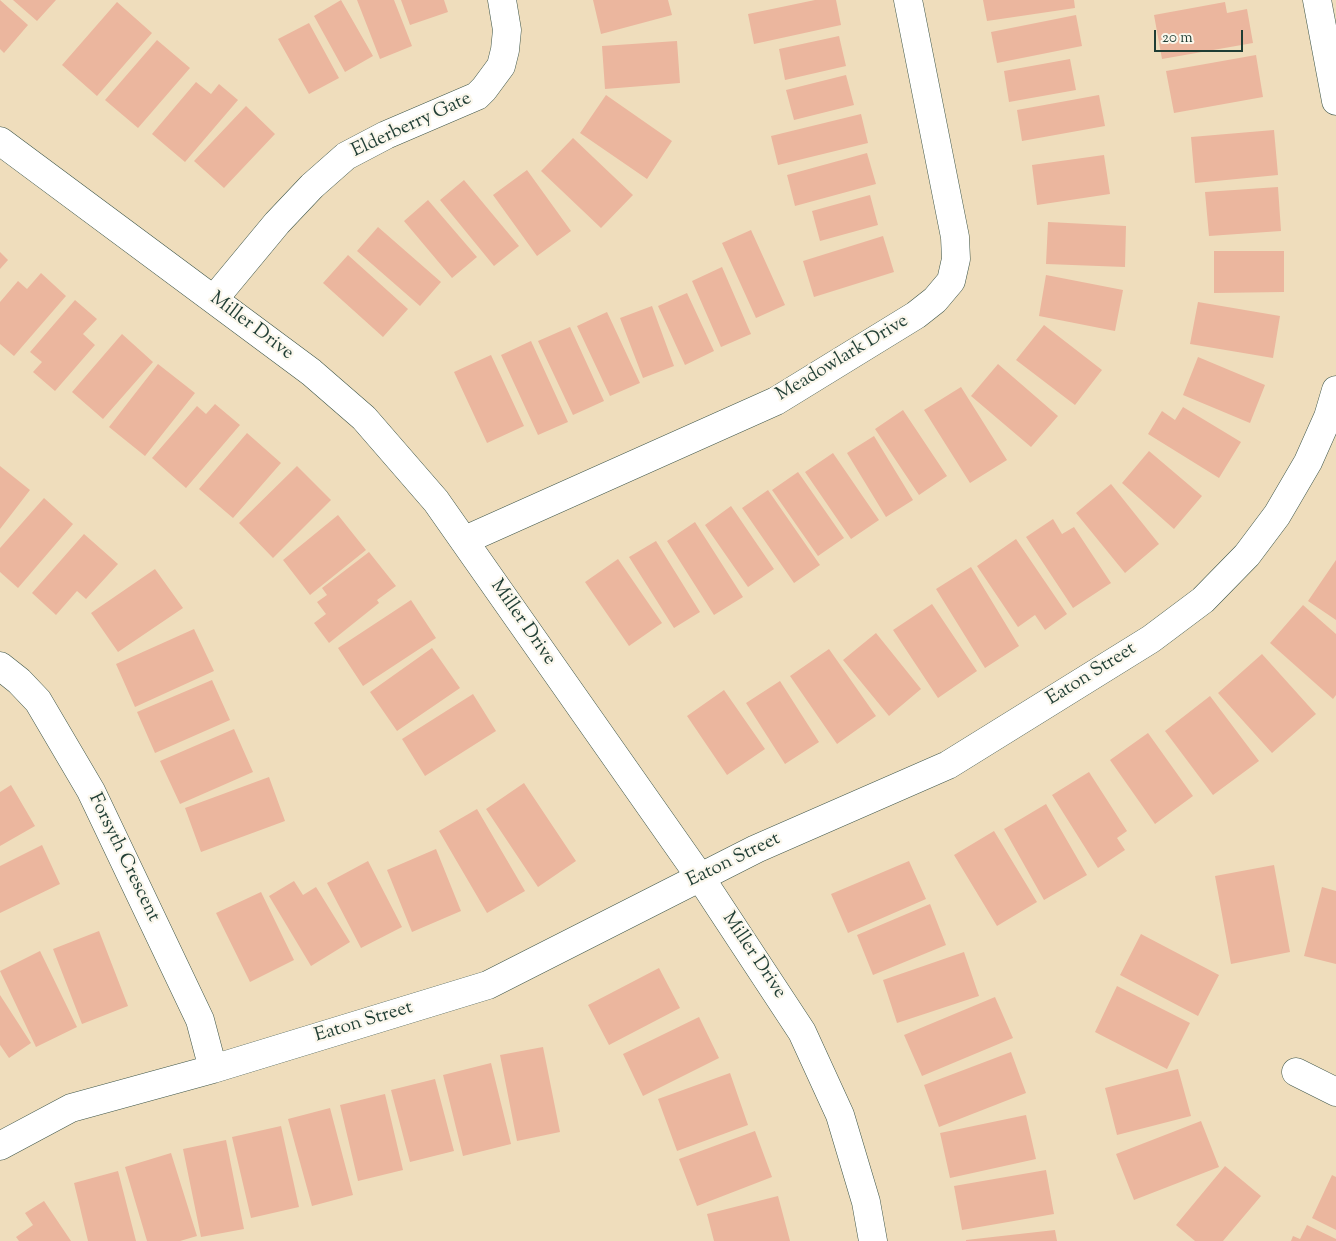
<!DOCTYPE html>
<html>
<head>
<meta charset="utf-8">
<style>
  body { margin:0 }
  #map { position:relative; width:1336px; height:1241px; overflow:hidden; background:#efddbc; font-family:"Sorts Mill Goudy",serif }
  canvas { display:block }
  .scale { position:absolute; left:1154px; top:30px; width:89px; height:22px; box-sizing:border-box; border:2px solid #1f3d34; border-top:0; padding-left:6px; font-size:15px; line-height:18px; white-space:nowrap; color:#1f3d34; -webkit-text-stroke:4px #fbf7ec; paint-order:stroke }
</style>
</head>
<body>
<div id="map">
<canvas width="1336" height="1241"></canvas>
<div class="scale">20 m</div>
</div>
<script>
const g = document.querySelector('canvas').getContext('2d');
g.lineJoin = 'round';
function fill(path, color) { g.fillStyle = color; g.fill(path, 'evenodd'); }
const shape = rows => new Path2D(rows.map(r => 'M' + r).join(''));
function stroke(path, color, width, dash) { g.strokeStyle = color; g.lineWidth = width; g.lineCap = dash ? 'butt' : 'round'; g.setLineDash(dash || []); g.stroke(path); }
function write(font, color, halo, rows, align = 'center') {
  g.font = font + ' "Sorts Mill Goudy",serif'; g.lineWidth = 4.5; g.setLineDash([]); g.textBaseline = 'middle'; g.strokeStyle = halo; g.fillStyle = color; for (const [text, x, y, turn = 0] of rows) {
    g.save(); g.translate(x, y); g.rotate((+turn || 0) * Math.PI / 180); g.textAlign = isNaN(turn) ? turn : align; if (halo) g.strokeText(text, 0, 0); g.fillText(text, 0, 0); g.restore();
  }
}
fill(shape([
  [0,0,28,25,4,53,0,49],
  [13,0,56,0,37,21],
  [341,0,373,56,345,72,314,16],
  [357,0,394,0,412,46,380,59],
  [401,0,444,0,448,12,410,25],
  [593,0,668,0,672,15,601,34],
  [815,0,836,0,841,25,754,44,748,14],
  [983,0,1074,0,1075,8,987,21],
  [117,2,152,33,97,96,62,65],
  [1225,2,1227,13,1247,9,1253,43,1162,59,1154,15],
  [1076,15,1082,46,997,63,991,32],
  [309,23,339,78,309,94,278,39],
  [839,36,846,66,785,80,779,49],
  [157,40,190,68,138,128,105,100],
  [677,41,680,83,605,89,602,46],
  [1256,55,1263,97,1174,113,1166,71],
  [1070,59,1076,90,1009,102,1004,71],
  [846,75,854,105,794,120,786,90],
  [196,82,211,94,219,84,238,100,185,162,152,134],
  [606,95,672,141,647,179,580,133],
  [1099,95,1105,126,1022,141,1017,110],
  [246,106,275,134,224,188,194,161],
  [861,114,868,143,778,165,771,136],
  [1274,130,1278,175,1195,183,1191,137],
  [573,138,633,195,601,228,541,171],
  [867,153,876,184,795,206,787,175],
  [1104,155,1110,194,1037,205,1032,165],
  [527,170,571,231,537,256,493,195],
  [464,180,519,246,494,266,440,200],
  [1278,187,1281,231,1209,236,1205,192],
  [870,195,878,225,820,241,812,211],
  [428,200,477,257,452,278,404,221],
  [1048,222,1126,226,1125,267,1046,264],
  [378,227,441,282,420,306,357,251],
  [751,230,785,305,756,318,722,243],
  [883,236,894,272,814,297,803,261],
  [1214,251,1284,251,1284,292,1214,293],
  [0,252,8,260,0,269],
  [348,255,408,309,383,337,323,283],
  [722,267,751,334,721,347,692,281],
  [41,273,66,296,14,356,0,344,0,302,18,281,27,289],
  [1046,275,1123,290,1115,331,1039,316],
  [687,293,714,351,685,365,658,306],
  [75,300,97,319,83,334,95,345,55,391,33,372,42,362,30,352],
  [1198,302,1280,316,1273,358,1190,344],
  [652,306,674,366,643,378,620,318],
  [607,312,640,383,610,396,577,326],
  [1044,325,1102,370,1075,405,1016,360],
  [570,327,604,401,573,415,538,341],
  [122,334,153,362,103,419,72,392],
  [531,341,568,422,538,435,501,355],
  [491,355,524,426,487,443,454,372],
  [1198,357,1265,385,1250,423,1183,395],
  [158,364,195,393,145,456,109,427],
  [998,364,1058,416,1031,447,971,396],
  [961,387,1007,460,970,483,924,410],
  [215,404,240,425,186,488,152,458,197,406,206,414],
  [1183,407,1241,442,1219,478,1148,434,1162,411,1175,420],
  [903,410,947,476,919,495,875,429],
  [247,433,281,463,233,518,199,489],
  [874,436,913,500,886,517,847,453],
  [1149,451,1202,496,1174,529,1122,483],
  [833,453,879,520,851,539,805,472],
  [0,466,30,490,0,529],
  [297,466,331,500,273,558,239,523],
  [798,472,844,538,818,556,772,490],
  [1111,484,1159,544,1125,573,1076,513],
  [768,490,820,565,794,583,742,508],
  [44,498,73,524,18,588,0,572,0,548],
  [731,506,774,569,748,587,705,525],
  [338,515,366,550,310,595,283,560],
  [1053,519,1062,534,1074,527,1111,583,1073,608,1026,537],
  [695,522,743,597,714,615,667,541],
  [84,534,118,564,86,599,77,591,56,615,32,593],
  [1016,539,1067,614,1045,630,1035,615,1018,627,977,566],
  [656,541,700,612,674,628,629,557],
  [369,552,396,586,377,600,379,603,329,643,314,623,326,614,317,602,327,595,322,588],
  [618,559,662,623,629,646,585,582],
  [1336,560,1336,620,1308,601],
  [971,567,1019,646,985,668,936,589],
  [155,569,183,608,118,652,91,613],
  [411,600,436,638,363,686,338,648],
  [932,604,977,671,938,698,893,630],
  [1303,605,1336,634,1336,695,1333,699,1270,643],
  [194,629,214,671,135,707,116,664],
  [876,633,921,689,889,716,843,660],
  [432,648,460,688,397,731,370,692],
  [829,649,876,716,837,744,790,676],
  [1262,654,1316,714,1272,753,1218,693],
  [212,680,230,720,155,753,137,712],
  [780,681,819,742,785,764,746,703],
  [724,690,765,749,727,775,687,716],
  [473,694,496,731,425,776,402,739],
  [1210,696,1259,761,1213,795,1165,731],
  [234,729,253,772,180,804,160,761],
  [1148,733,1193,796,1155,824,1110,760],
  [1089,772,1127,831,1117,838,1125,850,1098,868,1052,795],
  [269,777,285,821,201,852,185,808],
  [524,783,576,861,538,887,486,809],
  [11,785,35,826,0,846,0,792],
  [1046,804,1087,875,1044,900,1004,829],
  [477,809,525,891,487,913,439,831],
  [994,831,1037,902,997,926,954,855],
  [42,845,60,884,0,913,0,866],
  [436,849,461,911,412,932,387,870],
  [368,861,402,927,361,948,327,883],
  [909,861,926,899,848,933,831,894],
  [1274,865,1290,952,1231,964,1215,876],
  [294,881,303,895,316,887,350,942,311,966,269,896],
  [1322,887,1336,891,1336,964,1304,956],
  [261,892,294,960,250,982,216,913],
  [930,904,946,945,873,975,857,935],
  [99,931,128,1006,82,1024,53,949],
  [1141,934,1219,975,1198,1016,1120,975],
  [40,951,77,1027,36,1047,0,971],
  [964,952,979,996,897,1023,883,980],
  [659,968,680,1008,609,1045,588,1005],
  [1117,986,1190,1023,1167,1069,1095,1032],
  [0,995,31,1043,9,1058,0,1045],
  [995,997,1013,1038,922,1076,904,1035],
  [699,1017,719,1058,643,1096,623,1054],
  [543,1047,560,1132,517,1141,500,1055],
  [1011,1052,1026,1093,939,1127,924,1085],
  [491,1063,511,1144,463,1156,443,1075],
  [1178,1069,1191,1116,1117,1135,1105,1088],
  [730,1073,748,1125,677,1151,658,1099],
  [435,1079,454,1151,410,1162,391,1090],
  [385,1094,403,1170,358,1181,340,1105],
  [330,1108,353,1195,312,1206,288,1119],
  [1026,1115,1036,1159,950,1178,940,1133],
  [1201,1121,1219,1167,1134,1200,1116,1154],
  [281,1126,299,1207,251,1218,232,1137],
  [755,1131,772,1177,697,1206,679,1159],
  [226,1140,244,1229,201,1237,183,1149],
  [171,1153,197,1236,180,1241,147,1241,125,1167],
  [1225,1166,1261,1196,1223,1241,1195,1241,1176,1225],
  [1046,1170,1054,1214,962,1230,954,1186],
  [118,1171,136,1241,88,1241,74,1183],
  [1332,1175,1336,1177,1336,1230,1312,1218],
  [778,1196,790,1241,714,1241,707,1214],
  [44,1201,71,1241,19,1241,16,1237,33,1225,25,1213],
  [1307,1225,1336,1239,1336,1241,1291,1241,1293,1236,1300,1239],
  [1055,1230,1057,1241,966,1241,966,1240]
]), '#ebb69e');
const minor = shape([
  [1317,0,1336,101],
  [214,299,277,223,312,186,346,156,386,135,477,96,484,89,501,66,505,50,507,30,502,0],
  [465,540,776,401,916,315,935,300,951,281,956,259,955,237,908,0],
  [0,666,19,681,38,701,91,791,200,1020,213,1069],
  [1296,1072,1336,1092],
  [0,1146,71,1108,213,1069,488,985,756,849,948,765,1151,639,1203,600,1247,555,1277,515,1308,462,1328,417,1336,390]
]);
const tertiary = shape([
  [0,141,311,372,364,418,436,501,700,877,802,1032,840,1115,866,1202,873,1241]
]);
stroke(minor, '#3e5548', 29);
stroke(tertiary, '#3e5548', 29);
stroke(minor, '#fff', 28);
stroke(tertiary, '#fff', 28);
write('19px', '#1f3d34', '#fbf7ec', [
  ["Elderberry Gate",412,126,-25],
  ["Miller Drive",251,327,37],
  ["Meadowlark Drive",843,359,-31],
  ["Miller Drive",522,623,55],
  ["Eaton Street",1092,675,-32],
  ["Forsyth Crescent",123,858,64],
  ["Eaton Street",734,861,-26],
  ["Miller Drive",753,956,56],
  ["Eaton Street",364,1023,-17]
]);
</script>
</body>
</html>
